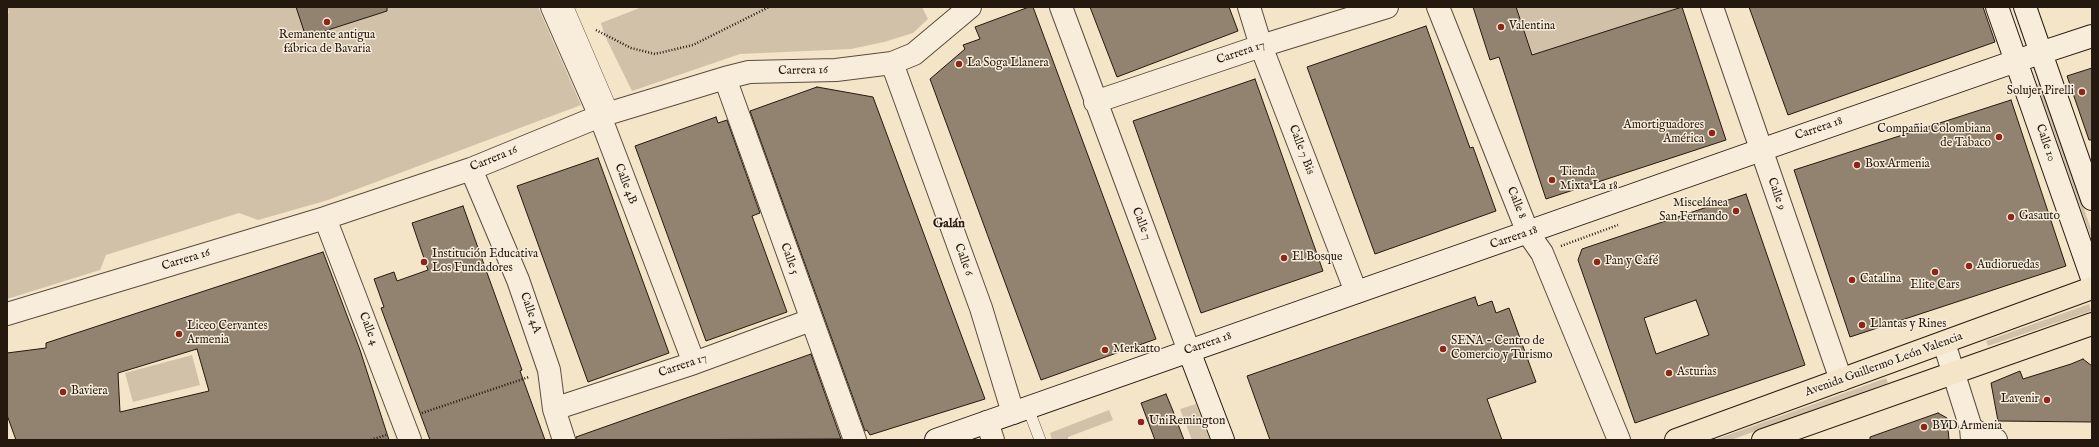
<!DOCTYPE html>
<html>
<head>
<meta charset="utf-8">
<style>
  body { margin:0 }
  #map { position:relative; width:2099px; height:447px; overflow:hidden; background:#f4e4c8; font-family:"IM FELL English",serif }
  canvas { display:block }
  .frame { position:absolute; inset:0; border:8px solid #25190f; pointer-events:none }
</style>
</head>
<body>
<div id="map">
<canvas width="2099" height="447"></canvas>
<div class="frame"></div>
</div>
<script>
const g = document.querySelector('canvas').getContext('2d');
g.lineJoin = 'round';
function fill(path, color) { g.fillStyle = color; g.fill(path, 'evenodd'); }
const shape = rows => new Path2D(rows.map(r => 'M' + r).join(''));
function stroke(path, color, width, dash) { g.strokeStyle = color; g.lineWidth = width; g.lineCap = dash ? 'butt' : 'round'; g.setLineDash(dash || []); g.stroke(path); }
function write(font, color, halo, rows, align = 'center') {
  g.font = font + ' "IM FELL English",serif'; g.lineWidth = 3; g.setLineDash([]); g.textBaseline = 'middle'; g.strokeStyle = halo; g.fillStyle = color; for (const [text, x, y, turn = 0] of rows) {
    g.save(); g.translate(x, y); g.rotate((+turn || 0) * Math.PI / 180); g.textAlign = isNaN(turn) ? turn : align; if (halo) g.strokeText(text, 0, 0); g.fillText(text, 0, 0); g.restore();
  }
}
fill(shape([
  [7,7,538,7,581,105,328,200,258,220,239,213,106,255,100,270,7,299,7,14,9,13],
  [642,7,922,7,928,19,913,33,884,42,851,49,740,54,632,91,605,36,601,23],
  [1516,7,1682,7,1532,56],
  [2037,84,2040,84,2092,232,2092,240],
  [2089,304,2091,311,1988,346,1986,341],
  [192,355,200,385,133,402,125,373],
  [1886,378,1888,383,1731,440,1714,440],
  [1196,404,1210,440,1192,440,1180,409],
  [1109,410,1113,420,1068,437,1068,440,1052,440,1050,433]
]), '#d1c1a9');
const building = shape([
  [296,7,387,7,387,11,306,37,296,7],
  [1029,7,1033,7,1156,339,1041,380,930,79,965,49,963,45,980,39,975,27,1029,7],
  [1090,7,1229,7,1238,31,1117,77,1090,7],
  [1473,7,1516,7,1532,55,1682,7,1726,140,1546,199,1499,57,1490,60,1473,7],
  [1749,7,1983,7,1995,42,1788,115,1749,7],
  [1426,26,1470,148,1473,147,1496,211,1375,254,1307,67,1426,26],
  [2092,68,2092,140,2089,140,2067,76,2092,68],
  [1255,79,1323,271,1201,313,1133,121,1255,79],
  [817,87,873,97,985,399,870,435,867,430,865,431,750,111,817,87],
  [2011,100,2066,266,1850,337,1794,170,2011,100],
  [716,117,718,123,727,120,760,213,752,216,787,312,706,341,635,146,716,117],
  [598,158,669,353,588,382,517,186,598,158],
  [1746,194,1805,365,1635,423,1578,260,1582,249,1746,194],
  [1696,300,1709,335,1656,354,1644,318,1696,300],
  [463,206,522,370,520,371,545,440,430,440,381,308,384,307,374,279,394,272,397,281,428,270,412,223,463,206],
  [323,252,360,350,389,440,16,440,7,415,7,353,46,348,46,343,323,252],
  [197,349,209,391,120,412,118,373,197,349],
  [1475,297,1478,306,1492,301,1496,313,1509,308,1536,382,1487,399,1502,440,1270,440,1247,376,1475,297],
  [811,354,841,439,576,440,576,437,811,354],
  [2083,359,2092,366,2092,422,1998,421,1991,383,2020,371,2023,379,2071,364,2083,359],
  [1166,394,1173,411,1184,440,1155,440,1141,403,1166,394],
  [1938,413,1947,418,1949,440,1870,440,1870,437,1938,413]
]);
fill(building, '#91836f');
stroke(building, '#25190f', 1);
const lane = shape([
  [568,7,613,112],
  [1028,408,1040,440]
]);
const street = shape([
  [552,7,600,116,694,363],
  [1061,7,1189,351],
  [1249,7,1261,46,1356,292],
  [1438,7,1528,233,1542,253,1619,440],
  [1712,7,1841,380],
  [892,63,981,308,1013,413],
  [725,78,855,440],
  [1095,102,1261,46,1387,7],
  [471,169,518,280,549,370,554,409,564,440],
  [325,218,410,440],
  [7,314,325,218,471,169,600,116,725,78,749,72,836,70,892,63,914,54,970,7],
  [1944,343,1971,428,1972,440],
  [554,409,694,363,811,320],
  [987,422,993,440],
  [1971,428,1987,438,1996,440]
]);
const secondary = shape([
  [1997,7,2092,278],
  [2025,7,2092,199],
  [1189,351,1223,440],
  [936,440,1761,150,2016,61,2092,36]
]);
const primary = shape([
  [1676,440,2092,288],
  [1763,440,2092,324]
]);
stroke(lane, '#594c3d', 12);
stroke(street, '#594c3d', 24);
stroke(secondary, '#25190f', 24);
stroke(primary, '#25190f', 24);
stroke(shape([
  [596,30,631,48,655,54,693,45,769,7],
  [1561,246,1618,225],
  [422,413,529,377],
  [371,440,386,435]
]), '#25190f', 2.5, [1, 2]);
stroke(lane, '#f8eddb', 11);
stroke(street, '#f8eddb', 22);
stroke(secondary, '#f8eddb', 22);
stroke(primary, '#f4e4c8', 22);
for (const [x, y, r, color] of [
  [327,22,4,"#8f2418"],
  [1501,27,4,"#8f2418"],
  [959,64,4,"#8f2418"],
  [2082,92,4,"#8f2418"],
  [1712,133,4,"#8f2418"],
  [1999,137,4,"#8f2418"],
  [1857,165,4,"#8f2418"],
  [1552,180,4,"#8f2418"],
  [1736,211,4,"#8f2418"],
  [2011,217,4,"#8f2418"],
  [1284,258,4,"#8f2418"],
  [424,262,4,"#8f2418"],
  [1597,262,4,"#8f2418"],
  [1969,266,4,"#8f2418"],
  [1935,272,4,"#8f2418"],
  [1852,280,4,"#8f2418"],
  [1862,325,4,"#8f2418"],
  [179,334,4,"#8f2418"],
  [1443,349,4,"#8f2418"],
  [1105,350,4,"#8f2418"],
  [1669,373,4,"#8f2418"],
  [63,392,4,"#8f2418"],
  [2047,400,4,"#8f2418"],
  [1141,422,4,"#8f2418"],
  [1924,427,4,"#8f2418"]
]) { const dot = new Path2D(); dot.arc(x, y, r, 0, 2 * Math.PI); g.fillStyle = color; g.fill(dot); stroke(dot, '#f8eddb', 1.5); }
write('12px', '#25190f', '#f8eddb', [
  ["Valentina",1509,27],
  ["Remanente antigua",327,36,"center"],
  ["fábrica de Bavaria",327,50,"center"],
  ["La Soga Llanera",967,64],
  ["Solujer Pirelli",2074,92,"right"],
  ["Amortiguadores",1704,126,"right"],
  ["América",1704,140,"right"],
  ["Compañia Colombiana",1991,130,"right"],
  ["de Tabaco",1991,144,"right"],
  ["Box Armenia",1865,165],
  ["Tienda",1560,173],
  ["Mixta La 18",1560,187],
  ["Miscelánea",1728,204,"right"],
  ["San Fernando",1728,218,"right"],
  ["Gasauto",2019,217],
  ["Institución Educativa",432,255],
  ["Los Fundadores",432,269],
  ["El Bosque",1292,258],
  ["Pan y Café",1605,262],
  ["Audioruedas",1977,266],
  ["Catalina",1860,280],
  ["Elite Cars",1935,286,"center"],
  ["Llantas y Rines",1870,325],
  ["Liceo Cervantes",187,327],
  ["Armenia",187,341],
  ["SENA - Centro de",1451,342],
  ["Comercio y Turismo",1451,356],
  ["Merkatto",1113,350],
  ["Asturias",1677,373],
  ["Baviera",71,392],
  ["Lavenir",2039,400,"right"],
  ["UniRemington",1149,422],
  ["BYD Armenia",1932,427]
], 'left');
write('12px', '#25190f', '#f8eddb', [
  ["Carrera 17",1241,53,-19],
  ["Carrera 16",803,71,-1],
  ["Carrera 18",1819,129,-19],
  ["Calle 10",2045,143,71],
  ["Calle 7 Bis",1301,150,69],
  ["Carrera 16",494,159,-22],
  ["Calle 4B",625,184,69],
  ["Calle 9",1776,194,71],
  ["Calle 8",1516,203,68],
  ["Calle 7",1141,224,69],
  ["Carrera 18",1514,238,-19],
  ["Calle 5",789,259,70],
  ["Carrera 16",186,260,-17],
  ["Calle 6",963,260,70],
  ["Calle 4A",530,313,71],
  ["Calle 4",368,329,69],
  ["Carrera 18",1208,344,-19],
  ["Avenida Guillermo León Valencia",1884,365,-20],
  ["Carrera 17",683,366,-19]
]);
write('bold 13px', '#25190f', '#f8eddb', [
  ["Galán",949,224]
]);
</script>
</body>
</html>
